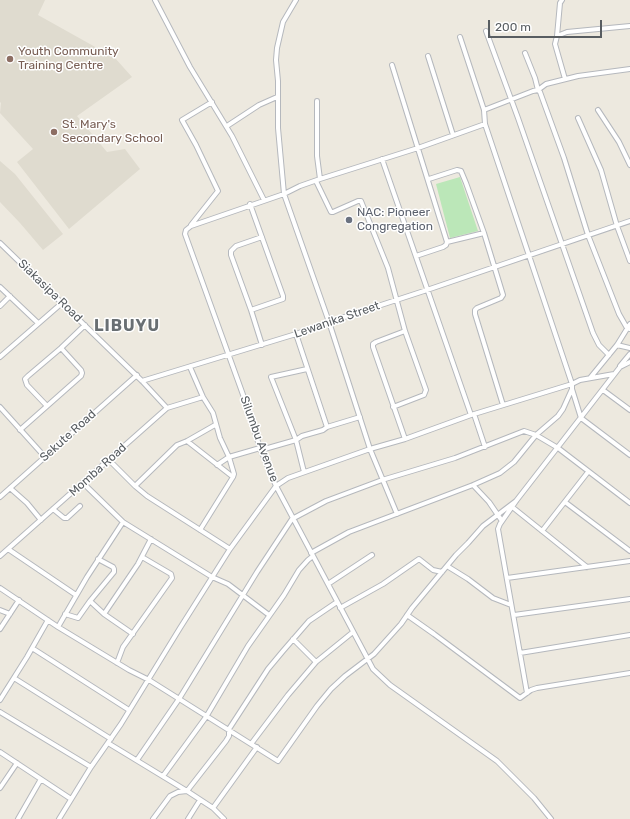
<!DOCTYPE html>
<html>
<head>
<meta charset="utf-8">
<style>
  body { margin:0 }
  #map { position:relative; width:630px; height:819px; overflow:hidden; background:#ede9df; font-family:Rubik,sans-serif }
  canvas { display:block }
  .scale { position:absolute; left:488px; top:20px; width:114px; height:18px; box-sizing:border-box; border:2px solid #585d61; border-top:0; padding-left:5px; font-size:12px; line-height:14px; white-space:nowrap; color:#585d61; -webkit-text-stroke:3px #fff; paint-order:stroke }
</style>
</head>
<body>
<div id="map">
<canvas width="630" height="819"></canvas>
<div class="scale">200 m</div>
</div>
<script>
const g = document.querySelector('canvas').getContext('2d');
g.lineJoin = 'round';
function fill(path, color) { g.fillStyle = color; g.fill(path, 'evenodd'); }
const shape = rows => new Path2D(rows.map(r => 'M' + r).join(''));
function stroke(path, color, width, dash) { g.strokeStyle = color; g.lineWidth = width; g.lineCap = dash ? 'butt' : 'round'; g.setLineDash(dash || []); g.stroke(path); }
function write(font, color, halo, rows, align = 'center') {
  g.font = font + ' Rubik,sans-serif'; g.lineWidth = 3; g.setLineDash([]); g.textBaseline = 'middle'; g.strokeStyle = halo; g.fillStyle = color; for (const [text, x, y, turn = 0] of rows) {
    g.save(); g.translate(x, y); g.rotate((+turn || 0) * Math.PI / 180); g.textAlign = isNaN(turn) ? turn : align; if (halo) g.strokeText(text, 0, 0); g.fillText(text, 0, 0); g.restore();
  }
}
fill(shape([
  [0,0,45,0,38,15,115,58,132,77,77,116,107,152,125,149,140,169,69,229,17,162,33,149,0,113,1,103,0,102],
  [0,161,15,174,63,234,43,250,20,223,0,202]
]), '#dfdbcf');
fill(shape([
  [460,177,478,231,450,238,436,184]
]), '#bbe7b8');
const street = shape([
  [155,0,190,67,232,136,264,200],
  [296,0,283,22,277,48,276,60,278,81,278,128,284,194,329,322,370,449,397,514],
  [486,31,518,118,593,333,599,345,609,355],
  [557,36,560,3,562,0],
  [460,37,484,110,485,124,572,384,572,389,581,418,630,455],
  [525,53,535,78,538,90,546,84,578,76,630,69],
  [428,56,453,135],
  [392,65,447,242,446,245,443,247,416,256],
  [565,79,555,44,557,36,567,32,630,26],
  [317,101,317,156,320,179],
  [484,110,533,91,538,90,540,92,564,158,588,235,619,314,627,328,630,329],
  [598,110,619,142,630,165],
  [578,118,601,170,617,226,630,261],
  [485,124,418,148,320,179,300,186,284,194,191,226,186,230,185,234,246,403,260,448,276,486,373,669,390,685,497,761,534,798,551,819],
  [227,126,259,105,277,97],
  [382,159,471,415],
  [429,179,457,170,461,171,466,183,484,233,503,295,501,298,477,308,475,310,475,314,503,405],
  [316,181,331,212,333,212,358,201,361,201,388,268,405,331,426,390,424,395,393,407],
  [250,204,283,296,283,299,280,300,251,310,262,345],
  [191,225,218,191,196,145,182,120,212,102],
  [447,242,484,233],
  [0,243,142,381,167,408],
  [0,287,38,323],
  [0,306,10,296],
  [251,310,231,255,231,251,236,246,262,237],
  [296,334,327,427,360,417],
  [617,345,630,348],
  [0,357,62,303],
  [620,366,630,354],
  [190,367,203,397,213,413,220,438,229,457,234,474,233,477,200,530],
  [307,369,271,377,296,440,302,436,323,430,327,427],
  [590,378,617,345,630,324],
  [142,381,296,334,329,322,427,290,630,221],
  [603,390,630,410],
  [47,406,27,385,25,379,28,376,61,348,85,325],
  [0,407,45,457],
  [474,414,485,447],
  [20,430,81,376,82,373,81,370,61,348],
  [405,439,373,347,373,344,376,342,405,331],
  [187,441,233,477],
  [261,450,296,440,304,472],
  [109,460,135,486,147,496,230,549],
  [217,465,229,457,260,448],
  [83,483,123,522,212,577,228,584,269,615],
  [473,485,489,502,502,521],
  [135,486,177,445,187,441,215,425],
  [10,488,27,503,41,520],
  [0,497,137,375],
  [565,502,630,551],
  [511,506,587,567],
  [53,509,64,518,67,518,80,506],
  [542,531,588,472],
  [8,549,76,595],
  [311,553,349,532,473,485,500,473,514,462,536,435,558,416,563,409,572,389],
  [0,556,167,408,203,397],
  [447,566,468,579,493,598,511,605],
  [507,578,630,561],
  [328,584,372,555],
  [0,588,58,627,129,670,149,680,278,761,317,706,331,689,345,676,374,654,401,624,412,608,456,555,468,543,483,526,516,501],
  [90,601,104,614,133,634],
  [340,608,383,584,419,559,433,570,442,572],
  [0,610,10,614],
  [65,614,78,618,90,601,114,572,114,569,113,567,98,559],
  [104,614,138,564,151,539],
  [407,615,434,634,520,698,531,690,537,688,630,673],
  [514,615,630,599],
  [58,627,87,577,123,522],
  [0,629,19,600],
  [32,648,129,710],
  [520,653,630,635],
  [316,662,353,632],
  [117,663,123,647,128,640,172,578,171,574,142,557],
  [14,678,111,739],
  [527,693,498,529,500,524,516,501,620,367,630,362],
  [0,700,27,657,48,620],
  [0,712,91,767],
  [108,743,187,791,213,808,224,819],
  [251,744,288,695,316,662,293,639],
  [0,752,71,799],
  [137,760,179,699,257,572,292,519,326,501,382,480,455,458,524,431,536,435,558,448,630,503],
  [163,776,206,717,248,646,284,595,299,570,308,560,313,556],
  [0,788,17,763],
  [213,808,257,747],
  [18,819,41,779],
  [59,819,91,767,121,724,180,628,230,549,276,486,288,478,370,449,405,439,471,415,572,384,580,380,614,374],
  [153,819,170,796,178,792,187,791,226,741,229,736,229,729,268,669,283,651,309,621,337,602],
  [188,819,200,800]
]);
stroke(street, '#b5b8bd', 6);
stroke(street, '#fff', 4);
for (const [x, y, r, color] of [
  [10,59,4,"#8d6e63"],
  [54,132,4,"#8d6e63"],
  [349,220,4,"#6b7280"]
]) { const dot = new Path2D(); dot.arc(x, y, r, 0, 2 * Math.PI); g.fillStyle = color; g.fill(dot); stroke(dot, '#fff', 1.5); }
write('12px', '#785e54', '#fff', [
  ["Youth Community",18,52],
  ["Training Centre",18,66],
  ["St. Mary's",62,125],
  ["Secondary School",62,139]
], 'left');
write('12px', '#5b616d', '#fff', [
  ["NAC: Pioneer",357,213],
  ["Congregation",357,227]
], 'left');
write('12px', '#585d61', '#fff', [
  ["Siakasipa Road",50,291,44],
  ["Lewanika Street",337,320,-19],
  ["Sekute Road",68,436,-42],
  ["Silumbu Avenue",259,439,70],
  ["Momba Road",98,470,-42]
]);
g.letterSpacing = '1px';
write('bold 16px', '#696f73', '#fff', [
  ["LIBUYU",127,326]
]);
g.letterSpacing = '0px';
</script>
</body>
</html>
